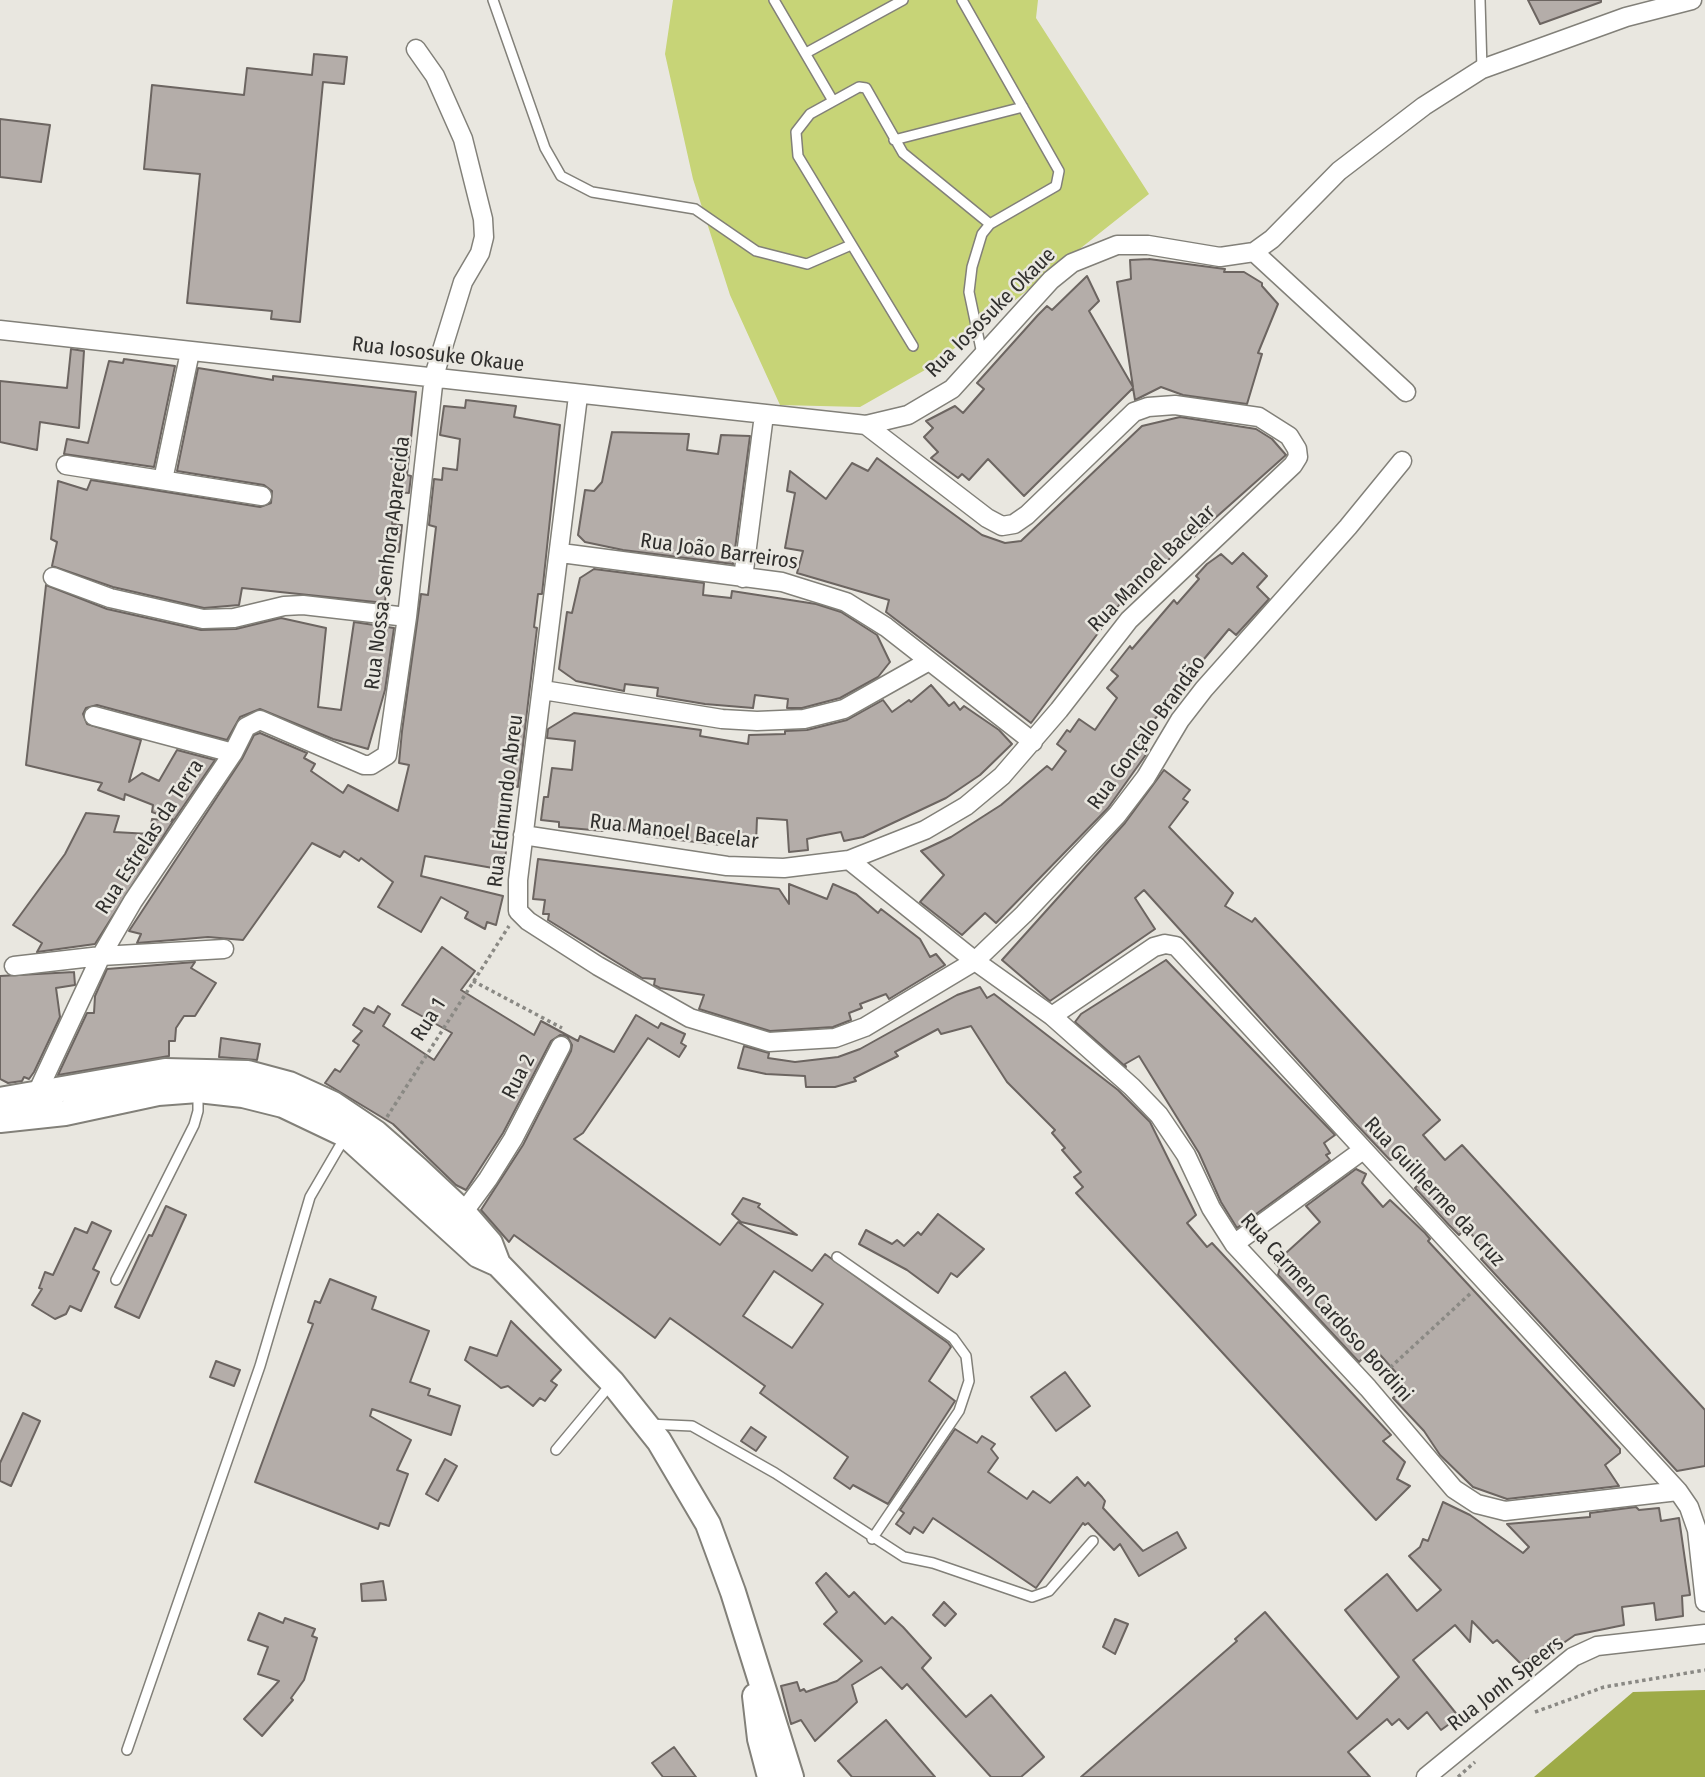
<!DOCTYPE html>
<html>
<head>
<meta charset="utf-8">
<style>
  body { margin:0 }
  canvas { display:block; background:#e9e7e0 }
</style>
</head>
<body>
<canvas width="1705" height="1777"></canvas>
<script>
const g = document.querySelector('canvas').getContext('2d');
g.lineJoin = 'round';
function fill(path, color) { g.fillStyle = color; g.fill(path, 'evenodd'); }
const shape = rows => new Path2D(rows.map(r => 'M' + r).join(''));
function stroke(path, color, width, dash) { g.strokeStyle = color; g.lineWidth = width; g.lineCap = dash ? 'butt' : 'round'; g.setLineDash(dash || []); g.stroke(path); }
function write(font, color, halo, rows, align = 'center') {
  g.font = font + ' "Fira Sans Condensed",sans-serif'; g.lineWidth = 5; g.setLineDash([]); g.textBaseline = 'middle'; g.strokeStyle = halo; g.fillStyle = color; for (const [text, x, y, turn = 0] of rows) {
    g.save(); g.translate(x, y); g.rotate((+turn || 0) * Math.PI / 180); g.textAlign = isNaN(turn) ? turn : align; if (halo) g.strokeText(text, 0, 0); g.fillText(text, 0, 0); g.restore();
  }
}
fill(shape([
  [673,0,1038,0,1036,18,1149,194,932,366,860,407,780,405,730,295,693,179,665,54]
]), '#c7d477');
fill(shape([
  [1705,1690,1705,1777,1534,1777,1633,1692]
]), '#9eab47');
const building = shape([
  [1528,0,1601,0,1601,2,1540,24,1528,0],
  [314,54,347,57,344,84,323,82,300,322,271,319,272,311,187,303,200,174,144,169,152,85,244,95,247,68,312,75,314,54],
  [0,119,50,125,41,182,0,177,0,119],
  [1149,259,1225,269,1224,272,1244,272,1262,283,1262,286,1278,304,1258,353,1262,354,1247,404,1183,395,1161,387,1135,400,1133,388,1024,496,988,459,969,480,962,474,958,478,931,458,938,452,924,437,933,428,926,421,955,406,963,413,984,389,977,383,1038,315,1047,306,1052,310,1087,276,1099,301,1089,311,1133,387,1117,282,1131,279,1130,260,1149,259],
  [71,349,84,351,79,428,40,422,37,450,0,442,0,381,67,388,71,349],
  [124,359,175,366,154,467,64,454,67,439,88,443,109,361,123,363,124,359],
  [198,368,273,380,273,376,416,392,407,475,411,476,409,493,396,492,392,524,402,525,399,552,393,551,389,591,386,591,385,603,242,588,239,605,204,608,113,587,52,566,57,542,51,539,58,481,87,490,91,480,260,507,271,503,272,491,264,485,177,471,198,368],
  [466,400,516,406,514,417,560,425,542,594,538,594,534,627,537,628,518,787,508,785,504,821,509,822,504,870,425,856,421,876,503,896,496,925,487,922,485,929,465,918,468,912,441,897,421,932,378,907,393,882,361,858,359,861,344,851,340,857,312,843,243,940,208,937,137,943,141,934,129,931,242,759,254,735,260,733,307,753,304,758,315,764,311,771,343,793,348,785,398,811,409,765,399,763,402,731,421,594,428,595,436,527,429,525,434,479,442,480,443,468,457,470,460,439,440,435,444,406,465,408,466,400],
  [1180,417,1256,429,1272,439,1286,455,1122,601,1031,723,886,612,889,600,797,573,803,551,785,548,795,493,787,491,790,471,826,499,852,463,868,471,877,458,982,535,1005,543,1021,541,1142,426,1180,417],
  [612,432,689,434,687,450,718,454,721,435,750,436,733,564,623,550,585,542,578,535,585,490,594,491,602,482,612,432],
  [1243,553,1267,576,1257,587,1269,599,1236,635,1229,629,1189,677,1192,680,1165,718,1160,713,1136,740,1148,749,1145,756,1108,808,996,923,985,913,962,935,920,902,944,875,921,851,951,837,1001,805,1047,766,1052,770,1066,751,1057,744,1067,730,1070,732,1079,719,1095,730,1117,698,1107,688,1118,676,1111,670,1130,646,1132,649,1174,600,1177,604,1199,579,1196,576,1207,564,1221,554,1232,564,1243,553],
  [594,569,704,583,703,595,731,598,732,591,816,604,841,612,877,635,890,662,878,677,840,698,802,708,787,708,788,699,755,695,753,708,705,704,657,696,658,688,625,684,624,691,576,681,559,669,567,612,572,613,580,578,594,569],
  [46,585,107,609,201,630,236,629,281,618,326,628,318,707,341,710,354,622,394,628,385,690,368,749,333,739,260,709,240,717,227,740,97,705,86,708,83,714,87,724,141,740,129,782,142,773,159,781,177,750,215,760,174,820,152,812,153,805,125,794,124,800,98,790,102,783,26,765,46,585],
  [931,685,949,706,954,702,960,710,964,706,999,730,1012,744,980,775,946,798,863,837,844,841,841,832,820,836,807,839,808,850,789,852,787,820,757,818,756,843,721,839,721,845,645,836,646,833,603,827,603,831,559,827,559,822,541,820,544,797,548,797,552,768,572,770,575,741,547,738,548,729,574,713,701,730,700,736,748,744,749,735,785,734,785,731,807,730,847,720,883,700,892,712,909,700,911,702,931,685],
  [1164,770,1190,790,1183,799,1188,802,1169,827,1233,893,1225,906,1252,922,1255,918,1440,1120,1423,1135,1445,1160,1462,1145,1705,1410,1705,1466,1677,1471,1481,1259,1488,1253,1466,1228,1459,1235,1449,1225,1415,1188,1420,1183,1397,1158,1390,1160,1354,1122,1144,890,1135,898,1155,929,1050,1001,1002,960,1125,823,1164,770],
  [86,813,119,816,114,832,150,834,152,819,173,821,95,944,37,952,42,943,13,925,65,854,86,813],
  [538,859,779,889,789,904,789,884,827,899,833,884,856,894,878,913,881,909,920,939,930,957,936,954,945,965,889,999,886,994,860,1004,862,1008,849,1013,851,1020,833,1027,770,1031,699,1009,704,995,660,988,654,985,655,979,642,978,548,920,549,914,543,914,545,900,533,899,538,859],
  [442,947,475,971,461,990,534,1035,541,1021,578,1041,580,1036,614,1052,636,1015,658,1028,661,1023,685,1034,681,1043,686,1046,679,1057,648,1038,583,1133,574,1139,720,1245,738,1222,812,1271,825,1254,948,1343,951,1347,929,1381,955,1401,888,1504,853,1485,850,1489,834,1478,848,1457,760,1393,765,1386,670,1318,655,1338,514,1235,509,1242,481,1210,523,1145,571,1051,572,1045,567,1036,560,1035,551,1041,503,1133,466,1190,456,1185,393,1124,325,1083,335,1069,340,1072,359,1045,353,1041,362,1031,353,1025,364,1008,374,1013,378,1006,390,1014,383,1026,434,1060,452,1033,402,1005,442,947],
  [774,1271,823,1304,792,1348,743,1316,774,1271],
  [1166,960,1335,1135,1324,1143,1330,1153,1326,1155,1330,1160,1237,1228,1221,1202,1199,1153,1139,1056,1125,1064,1126,1067,1075,1022,1081,1014,1166,960],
  [195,962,191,968,216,983,195,1016,184,1016,176,1028,175,1041,169,1041,169,1056,58,1075,87,1013,94,1013,95,996,107,969,195,962],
  [74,972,75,985,56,988,60,1017,34,1072,29,1079,24,1077,22,1081,8,1083,0,1079,0,976,74,972],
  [980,987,987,998,994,994,1118,1090,1150,1122,1196,1215,1187,1223,1207,1247,1212,1243,1391,1435,1383,1441,1405,1462,1397,1479,1410,1486,1376,1520,1076,1193,1083,1187,1074,1177,1081,1172,1062,1150,1065,1148,1052,1133,1055,1130,1007,1082,971,1026,941,1034,938,1029,895,1052,898,1056,854,1078,856,1081,835,1087,806,1087,805,1076,766,1074,738,1068,744,1046,769,1053,768,1058,795,1062,838,1057,860,1049,957,995,980,987],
  [221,1038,260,1044,257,1060,219,1057,221,1038],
  [1356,1169,1366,1174,1362,1183,1383,1207,1390,1200,1425,1233,1430,1239,1428,1241,1620,1449,1620,1453,1605,1465,1619,1486,1507,1499,1473,1487,1440,1455,1424,1431,1393,1398,1399,1392,1391,1384,1399,1376,1374,1348,1359,1362,1278,1275,1280,1268,1275,1263,1320,1222,1306,1206,1356,1169],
  [743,1198,760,1204,758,1207,797,1235,741,1222,732,1214,743,1198],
  [166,1206,186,1215,139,1318,115,1307,149,1235,152,1236,166,1206],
  [938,1214,984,1249,957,1277,951,1273,938,1293,907,1270,859,1244,866,1230,892,1244,897,1240,904,1246,918,1232,921,1235,938,1214],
  [92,1222,111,1231,93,1269,99,1272,81,1311,70,1306,66,1314,55,1319,32,1305,42,1289,39,1288,45,1272,53,1275,75,1228,87,1233,92,1222],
  [330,1279,376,1297,372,1309,429,1331,410,1382,430,1389,428,1395,460,1406,451,1435,372,1409,370,1416,411,1440,397,1470,408,1474,389,1526,380,1523,378,1529,255,1482,313,1324,308,1322,315,1301,320,1303,330,1279],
  [511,1321,561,1370,551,1381,557,1385,545,1401,540,1398,533,1406,508,1386,501,1388,465,1360,470,1347,497,1356,511,1321],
  [216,1361,240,1370,234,1386,210,1377,216,1361],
  [1065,1372,1090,1406,1056,1431,1031,1397,1065,1372],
  [23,1413,40,1421,11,1486,0,1481,0,1463,23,1413],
  [751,1427,766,1437,756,1451,741,1441,751,1427],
  [955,1429,977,1443,982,1436,995,1444,991,1449,998,1458,988,1472,1027,1499,1033,1491,1050,1503,1077,1477,1085,1486,1088,1482,1102,1497,1105,1501,1103,1508,1143,1551,1177,1532,1186,1548,1139,1576,1120,1544,1114,1550,1088,1523,1085,1525,1083,1523,1036,1588,933,1518,923,1533,914,1527,910,1534,896,1524,904,1513,900,1510,955,1429],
  [445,1459,457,1466,438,1501,426,1494,445,1459],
  [1443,1502,1470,1515,1523,1553,1529,1547,1507,1524,1590,1517,1590,1513,1636,1507,1639,1510,1659,1508,1661,1521,1679,1518,1690,1595,1682,1596,1683,1616,1656,1620,1654,1603,1622,1607,1624,1625,1575,1635,1536,1662,1531,1657,1522,1665,1497,1640,1493,1643,1472,1621,1470,1642,1455,1625,1413,1660,1459,1717,1441,1730,1427,1712,1408,1729,1399,1719,1392,1725,1387,1719,1348,1752,1370,1777,1081,1777,1237,1641,1235,1639,1265,1612,1357,1719,1399,1677,1345,1610,1387,1574,1417,1611,1441,1590,1409,1556,1420,1547,1423,1539,1428,1541,1443,1502],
  [826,1573,849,1597,854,1592,885,1624,892,1617,903,1627,931,1658,922,1668,966,1717,991,1695,1044,1757,1021,1777,991,1777,907,1684,902,1689,881,1667,852,1685,857,1702,815,1741,801,1720,791,1724,781,1686,797,1682,800,1691,804,1689,806,1692,837,1681,862,1661,824,1624,837,1612,816,1583,826,1573],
  [383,1581,386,1600,362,1601,361,1584,383,1581],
  [944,1602,956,1614,945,1626,933,1615,944,1602],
  [259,1613,283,1623,285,1618,315,1629,312,1636,317,1638,304,1680,291,1698,293,1700,262,1736,244,1719,279,1681,258,1674,268,1647,248,1640,259,1613],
  [1115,1619,1128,1624,1115,1654,1103,1647,1115,1619],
  [886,1720,935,1777,852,1777,838,1761,886,1720],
  [674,1747,696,1777,663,1777,652,1763,674,1747]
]);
fill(building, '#b4ada9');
stroke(building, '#6c6561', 2);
const lane = shape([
  [493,0,545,148,561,176,592,192,695,209,756,251,807,264,851,245],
  [774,0,833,101],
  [962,0,1059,171,1056,186,990,224,982,234,972,267,969,292,982,354],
  [1480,0,1482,69],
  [806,53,903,0],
  [894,140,1023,107],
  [913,346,798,156,796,132,810,114,859,87,866,88,903,153,990,224],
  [837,1257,953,1338,966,1356,969,1381,959,1411,872,1539],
  [116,1280,194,1125,198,1111,198,1092],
  [648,1424,692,1426,775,1473,904,1557,933,1563,1032,1597,1049,1591,1093,1541],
  [556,1450,611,1384],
  [127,1750,260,1366,310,1197,345,1137]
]);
const street = shape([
  [1254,252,1406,392],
  [0,330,866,425,908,415,952,389,1051,280,1072,263,1117,245,1148,245,1220,257,1254,252,1272,239,1339,171,1424,106,1482,69,1626,17,1692,0],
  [578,396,518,880,518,911,528,921,598,966,690,1018,769,1042,835,1038,865,1027,975,961,1024,914,1117,815,1146,777,1180,720,1204,689,1348,527,1402,461],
  [66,465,262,496],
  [163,480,190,352],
  [561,553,782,582,846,602,886,627,1033,742],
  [53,577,110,598,203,619,234,618,284,606,303,605,407,617],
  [743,578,764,415],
  [543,690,722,719,757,721,804,719,844,709,929,661],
  [94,716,233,753],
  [523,835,727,866,784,868,849,860,925,830,966,806,1002,776,1059,710,1129,620,1293,465,1298,457,1297,449,1289,436,1259,417,1175,405,1148,407,1134,412,1027,515,1014,524,1002,526,987,518,866,425],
  [849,860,975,961,1052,1016,1132,1087,1159,1115,1186,1155,1211,1208,1234,1244,1368,1388,1454,1489,1477,1504,1505,1511,1678,1491],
  [14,966,101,956,224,949],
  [1052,1016,1154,947,1165,944,1176,946,1678,1491,1689,1507,1697,1530,1705,1602],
  [36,1102,36,1095,101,956,133,901,233,753,246,727,260,720,364,765,371,765,387,755,407,617,434,376,463,282,480,253,484,237,483,219,463,139,435,76,416,49],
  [457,1221,488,1179,513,1139,561,1046],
  [1234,1244,1363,1150],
  [1426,1777,1573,1657,1597,1646,1705,1634]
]);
const secondary = shape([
  [0,1100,165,1071,248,1073,289,1084,333,1104,376,1133,416,1168,464,1213,490,1243,498,1264],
  [0,1120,65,1113,158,1093,198,1090,243,1095,283,1105,346,1135,478,1255,498,1264,612,1382,659,1441,708,1524,733,1592,791,1777],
  [755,1696,760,1739,770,1777]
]);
stroke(lane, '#828079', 12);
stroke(street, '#828079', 21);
stroke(secondary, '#828079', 28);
stroke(shape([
  [473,981,562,1028],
  [387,1117,509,926],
  [1380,1377,1472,1292],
  [1535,1712,1604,1687,1705,1670],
  [1458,1777,1475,1762]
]), '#8a8984', 3.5, [3.5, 3.5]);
stroke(lane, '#fff', 9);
stroke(street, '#fff', 18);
stroke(secondary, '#fff', 24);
write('21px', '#302f2d', '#e9e7e0', [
  ["Rua Iososuke Okaue",991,313,-45],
  ["Rua Iososuke Okaue",438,355,7],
  ["Rua João Barreiros",719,552,8],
  ["Rua Nossa Senhora Aparecida",388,563,-83],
  ["Rua Manoel Bacelar",1152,569,-45],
  ["Rua Gonçalo Brandão",1147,733,-54],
  ["Rua Edmundo Abreu",506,801,-83],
  ["Rua Manoel Bacelar",674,832,7],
  ["Rua Estrelas da Terra",150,837,-57],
  ["Rua 1",429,1020,-58],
  ["Rua 2",519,1077,-63],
  ["Rua Guilherme da Cruz",1434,1192,47],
  ["Rua Carmen Cardoso Bordini",1326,1308,48],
  ["Rua Jonh Speers",1506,1684,-38]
]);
</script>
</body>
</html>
